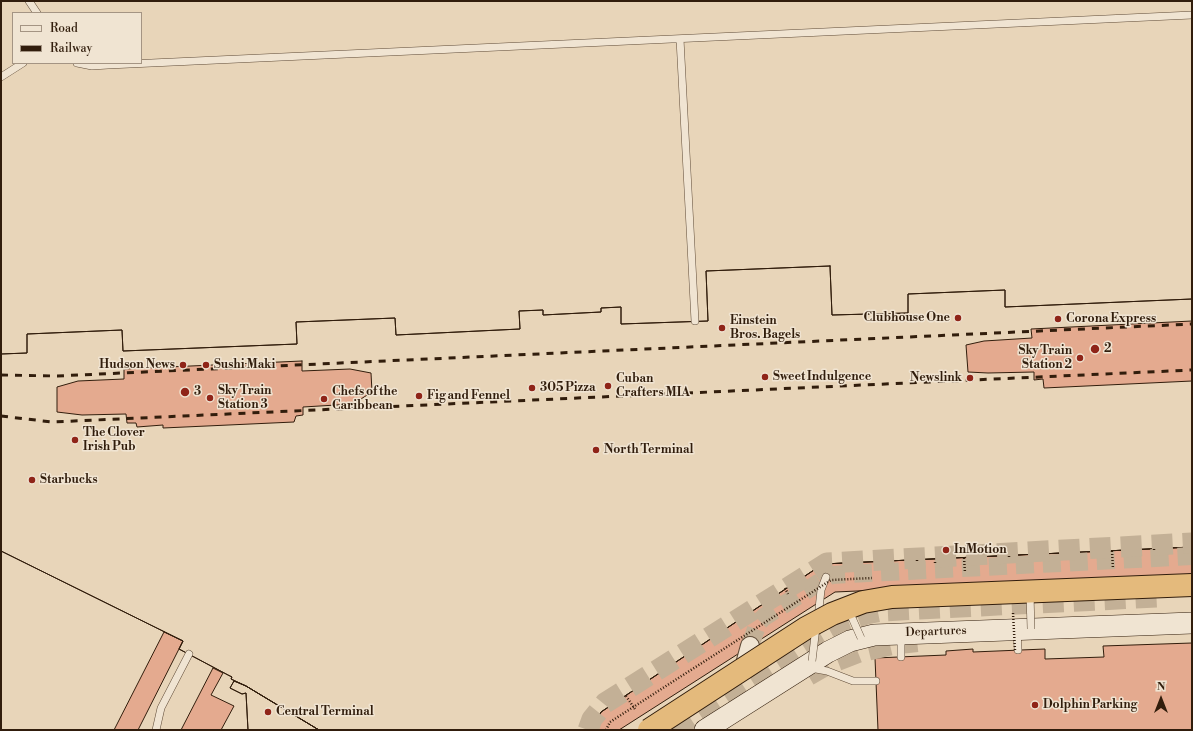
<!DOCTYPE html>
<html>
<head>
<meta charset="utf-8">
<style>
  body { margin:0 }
  #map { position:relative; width:1193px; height:731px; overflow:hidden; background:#e8d5b9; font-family:"Libre Bodoni",serif }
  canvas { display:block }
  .frame { position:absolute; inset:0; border:2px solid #311d0c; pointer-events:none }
  .legend { position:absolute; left:12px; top:12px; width:130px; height:52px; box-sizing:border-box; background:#f0e4d2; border:1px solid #a49483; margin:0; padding:5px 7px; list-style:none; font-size:12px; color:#311d0c }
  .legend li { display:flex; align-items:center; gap:8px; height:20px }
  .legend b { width:20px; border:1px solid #a49483 }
  .north { position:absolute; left:1141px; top:679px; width:40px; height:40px; -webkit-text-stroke:3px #f0e4d2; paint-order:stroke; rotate:0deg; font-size:11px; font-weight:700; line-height:16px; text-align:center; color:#311d0c }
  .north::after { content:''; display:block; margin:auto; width:14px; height:18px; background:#311d0c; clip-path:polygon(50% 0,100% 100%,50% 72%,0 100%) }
</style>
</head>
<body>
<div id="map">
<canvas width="1193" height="731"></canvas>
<div class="frame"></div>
<ul class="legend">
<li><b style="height:5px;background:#f0e4d2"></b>Road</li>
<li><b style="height:5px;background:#311d0c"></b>Railway</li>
</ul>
<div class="north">N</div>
</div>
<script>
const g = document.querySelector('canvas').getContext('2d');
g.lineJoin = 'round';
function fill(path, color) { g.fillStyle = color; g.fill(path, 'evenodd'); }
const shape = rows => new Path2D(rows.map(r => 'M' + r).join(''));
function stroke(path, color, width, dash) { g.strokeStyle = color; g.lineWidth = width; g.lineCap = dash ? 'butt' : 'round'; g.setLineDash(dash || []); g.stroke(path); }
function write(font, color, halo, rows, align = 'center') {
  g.font = font + ' "Libre Bodoni",serif'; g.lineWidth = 3; g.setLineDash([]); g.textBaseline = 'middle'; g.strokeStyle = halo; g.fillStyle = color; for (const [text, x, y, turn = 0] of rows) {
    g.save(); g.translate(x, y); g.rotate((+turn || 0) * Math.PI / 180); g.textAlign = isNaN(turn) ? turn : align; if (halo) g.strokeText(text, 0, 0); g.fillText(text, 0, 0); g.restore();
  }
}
const building = shape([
  [830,266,832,315,908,313,908,294,1005,290,1005,307,1192,299,1192,547,823,564,601,712,592,730,319,730,246,686,231,679,232,677,228,675,179,649,183,641,1,551,1,354,27,353,27,334,122,330,123,351,297,344,296,322,395,318,396,335,520,329,519,311,543,310,543,315,601,312,601,308,621,307,621,324,708,321,706,271,830,266],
  [830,266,832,315,908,313,908,294,1005,290,1005,307,1192,299,1192,547,823,564,601,712,592,730,319,730,246,686,231,679,232,677,228,675,179,649,183,641,1,551,1,354,27,353,27,334,122,330,123,351,297,344,296,322,395,318,396,335,520,329,519,311,543,310,543,315,601,312,601,308,621,307,621,324,708,321,706,271,830,266],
  [1192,321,1192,381,1044,388,1043,379,1034,380,1034,372,988,373,968,372,966,345,984,341,1032,338,1031,329,1192,321],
  [302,361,302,371,350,369,371,373,372,392,353,404,303,407,303,415,296,416,294,422,163,428,163,425,137,427,136,423,127,423,126,414,82,415,57,412,57,387,78,381,124,379,124,369,302,361],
  [1192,547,1192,576,835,592,619,730,592,730,601,712,823,564,1192,547],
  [164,632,183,641,138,730,114,730,164,632],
  [1192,643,1192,730,878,730,875,658,946,655,946,651,973,649,973,652,1045,649,1045,659,1104,657,1103,646,1192,643],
  [213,668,223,673,211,695,234,706,221,730,181,730,213,668],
  [234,681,246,686,319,730,248,730,246,693,242,694,230,688,234,681],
  [234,681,246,686,319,730,248,730,246,693,242,694,230,688,234,681]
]);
fill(building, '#e4aa8f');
stroke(building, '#311d0c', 1);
stroke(shape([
  [750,646,758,623,764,617,831,575,1192,556]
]), '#c3b096', 18, [18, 9]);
stroke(shape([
  [588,730,592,719,605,703,827,563,1192,543],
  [673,730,813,638,838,624,866,614,881,611,1157,597]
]), '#c3b096', 21, [21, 10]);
stroke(shape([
  [808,675,827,664,858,652,892,644,917,641]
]), '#c3b096', 22, [22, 11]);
const service = shape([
  [29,1,37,13],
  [680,39,695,321],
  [77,63,92,66,108,65,1192,15],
  [1,77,23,63],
  [818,618,821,590,826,577],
  [1017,631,1018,650],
  [901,635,901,657],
  [816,669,827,671,853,681,876,681],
  [156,730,161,708,189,654]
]);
const tertiary = shape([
  [744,668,750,646]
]);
const secondary = shape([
  [705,730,828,652,850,641,874,635,1192,623]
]);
stroke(service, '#5f4b37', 8);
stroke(tertiary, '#5f4b37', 20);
stroke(secondary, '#311d0c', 22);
stroke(shape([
  [1154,549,1154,552],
  [1112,551,1113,569],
  [1009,556,1009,559],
  [964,558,965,573],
  [917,560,917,563],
  [935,562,935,564],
  [785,588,788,594],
  [626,696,635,709]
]), '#311d0c', 2.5, [1, 2]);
stroke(service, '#f0e4d2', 7);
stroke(tertiary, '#f0e4d2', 18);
stroke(secondary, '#f0e4d2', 21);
stroke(shape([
  [1,375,57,376,1192,324],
  [1,416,52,422,1192,370]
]), '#311d0c', 3, [7, 7]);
const serviceBridge = shape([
  [1030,594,1031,629],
  [849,611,861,638],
  [812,661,816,627]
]);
const primaryBridge = shape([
  [649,730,806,628,832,614,863,602,892,597,1192,585]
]);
stroke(serviceBridge, '#5f4b37', 8, []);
stroke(primaryBridge, '#311d0c', 24, []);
stroke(shape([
  [1013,613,1015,650],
  [606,730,610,722,831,580,872,578]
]), '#311d0c', 2.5, [1, 2]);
stroke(serviceBridge, '#f0e4d2', 7);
stroke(primaryBridge, '#e4ba7c', 22);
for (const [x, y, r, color] of [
  [958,318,4,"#8f2418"],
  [1058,319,4,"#8f2418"],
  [722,328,4,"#8f2418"],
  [1095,349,5,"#8f2418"],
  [1080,358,4,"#8f2418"],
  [183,365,4,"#8f2418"],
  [206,365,4,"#8f2418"],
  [765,377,4,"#8f2418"],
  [970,378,4,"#8f2418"],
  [608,386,4,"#8f2418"],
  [532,388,4,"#8f2418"],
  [185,392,5,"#8f2418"],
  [419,396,4,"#8f2418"],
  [210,398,4,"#8f2418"],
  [324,399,4,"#8f2418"],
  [75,440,4,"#8f2418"],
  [596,450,4,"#8f2418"],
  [32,480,4,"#8f2418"],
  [946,550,4,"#8f2418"],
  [1035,705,4,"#8f2418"],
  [268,712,4,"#8f2418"]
]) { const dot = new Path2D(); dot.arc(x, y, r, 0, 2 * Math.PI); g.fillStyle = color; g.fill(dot); stroke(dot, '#f0e4d2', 1.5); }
write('bold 12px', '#311d0c', '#f0e4d2', [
  ["Clubhouse One",950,318,"right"],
  ["Corona Express",1066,319],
  ["Einstein",730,321],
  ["Bros. Bagels",730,335],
  ["2",1104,349],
  ["Sky Train",1072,351,"right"],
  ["Station 2",1072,365,"right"],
  ["Hudson News",175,365,"right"],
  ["Sushi Maki",214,365],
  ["Sweet Indulgence",773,377],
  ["Newslink",962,378,"right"],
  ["Cuban",616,379],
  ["Crafters MIA",616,393],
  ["305 Pizza",540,388],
  ["Sky Train",218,391],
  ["Station 3",218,405],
  ["3",194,392],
  ["Chefs of the",332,392],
  ["Caribbean",332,406],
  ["Fig and Fennel",427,396],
  ["The Clover",83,433],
  ["Irish Pub",83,447],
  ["North Terminal",604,450],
  ["Starbucks",40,480],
  ["InMotion",954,550],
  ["Dolphin Parking",1043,705],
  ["Central Terminal",276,712]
], 'left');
write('12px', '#311d0c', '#f0e4d2', [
  ["Departures",936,632,-2]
]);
</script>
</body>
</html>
